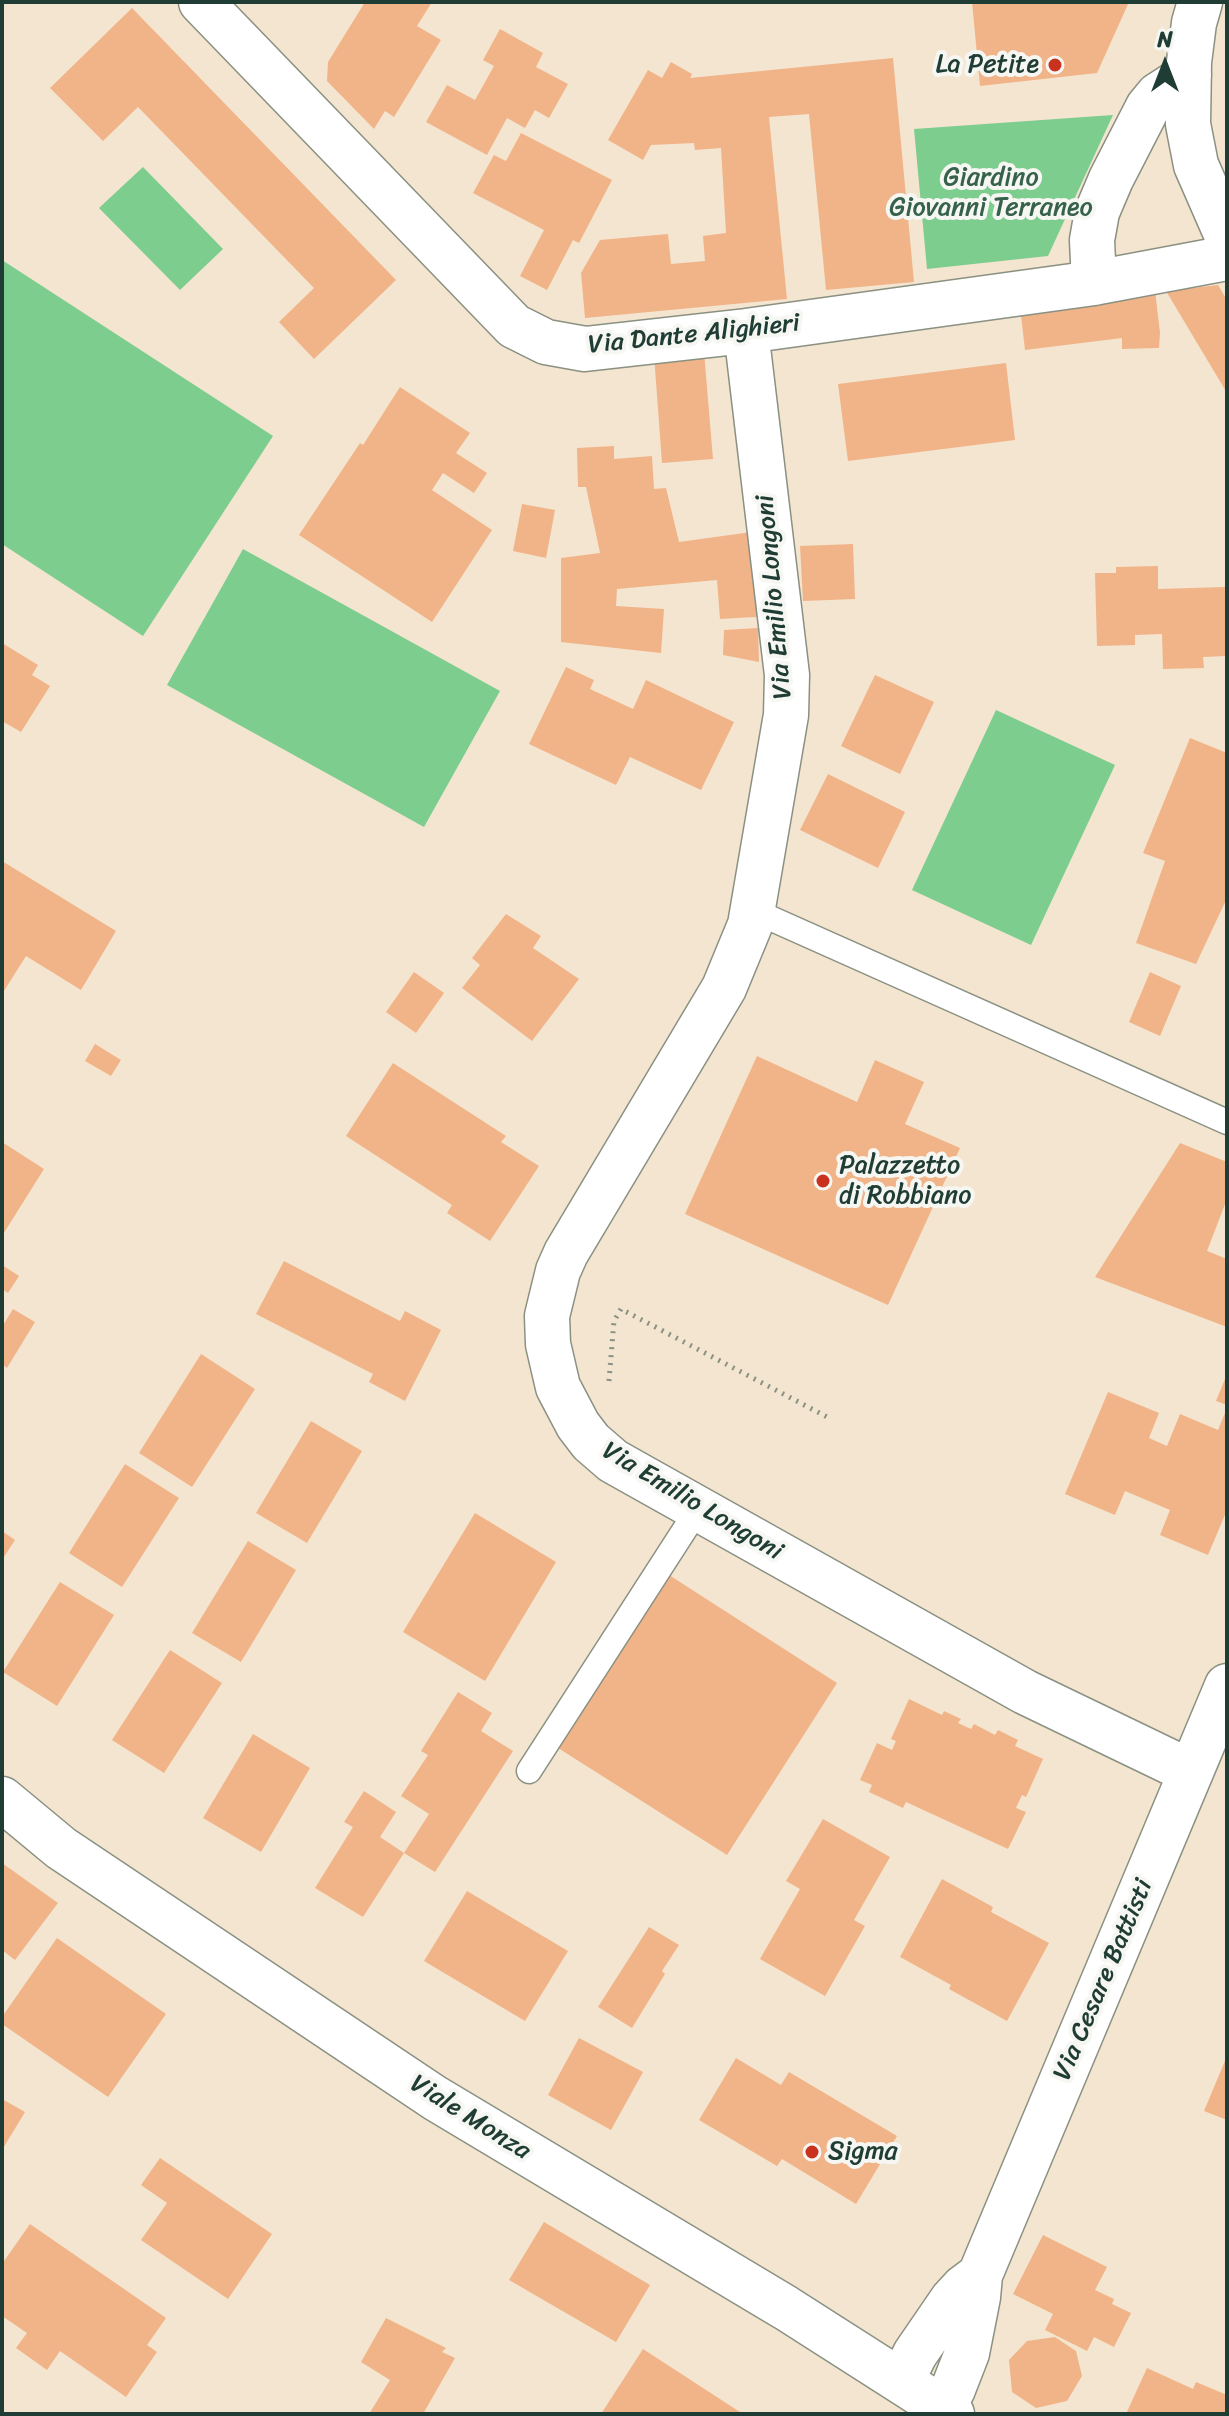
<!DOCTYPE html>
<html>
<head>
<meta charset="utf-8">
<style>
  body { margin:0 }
  #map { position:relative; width:1229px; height:2416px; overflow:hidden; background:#f4e5d0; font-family:Sriracha,sans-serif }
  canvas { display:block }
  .frame { position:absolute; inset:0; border:4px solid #1f3d34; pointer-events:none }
  .north { position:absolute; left:1125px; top:24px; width:80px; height:80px; -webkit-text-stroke:6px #f6f6f2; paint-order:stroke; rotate:0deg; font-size:22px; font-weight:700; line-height:32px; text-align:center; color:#1f3d34 }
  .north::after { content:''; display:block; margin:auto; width:28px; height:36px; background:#1f3d34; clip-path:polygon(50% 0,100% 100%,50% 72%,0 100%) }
</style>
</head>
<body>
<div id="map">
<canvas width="1229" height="2416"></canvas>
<div class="frame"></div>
<div class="north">N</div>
</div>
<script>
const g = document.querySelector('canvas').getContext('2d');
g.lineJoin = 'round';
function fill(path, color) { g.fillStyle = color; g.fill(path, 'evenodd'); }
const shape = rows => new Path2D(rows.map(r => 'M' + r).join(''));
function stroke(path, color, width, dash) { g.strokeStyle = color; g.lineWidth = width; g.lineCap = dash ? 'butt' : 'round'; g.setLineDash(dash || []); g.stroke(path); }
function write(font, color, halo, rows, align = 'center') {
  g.font = font + ' Sriracha,sans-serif'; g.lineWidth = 8; g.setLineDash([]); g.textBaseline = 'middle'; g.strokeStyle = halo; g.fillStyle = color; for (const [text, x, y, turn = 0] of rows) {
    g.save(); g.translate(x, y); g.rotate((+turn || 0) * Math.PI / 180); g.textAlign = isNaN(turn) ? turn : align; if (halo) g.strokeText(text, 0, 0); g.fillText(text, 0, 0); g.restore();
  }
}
fill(shape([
  [1113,115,1048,256,927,269,914,129],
  [143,167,223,249,180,290,99,208],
  [2,260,273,436,143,636,2,544],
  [243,549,500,691,424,827,167,685],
  [996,710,1115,765,1031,945,912,890]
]), '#7ccd8e');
fill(shape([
  [365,2,432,2,417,26,441,40,394,117,385,111,374,129,327,81,328,62],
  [972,2,1129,2,1097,73,980,86],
  [132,8,396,280,314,359,279,322,314,288,138,107,103,141,50,88],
  [500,29,543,53,536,67,568,84,549,118,535,110,525,128,507,118,487,155,426,122,447,85,475,100,494,66,483,60],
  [893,58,914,282,826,290,809,114,769,117,787,299,585,318,581,273,600,240,668,234,671,264,705,261,703,236,726,233,721,148,695,150,694,143,651,145,643,160,608,140,648,70,662,78,671,62,692,74,690,78],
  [521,133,612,180,579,243,573,240,547,290,520,276,544,230,473,193,494,155,506,161],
  [1218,285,1227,300,1227,393,1166,291],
  [1155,290,1160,333,1159,348,1122,349,1122,338,1025,350,1020,307],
  [704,352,713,459,662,463,654,355],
  [1006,363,1015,440,848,461,838,384],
  [400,387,470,433,456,453,487,473,474,493,443,473,432,490,492,530,432,622,299,535,360,443,363,445],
  [614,446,614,459,652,456,654,489,666,488,679,542,766,530,773,616,720,619,717,580,617,589,616,606,664,609,661,653,561,642,561,558,600,553,586,487,578,487,577,448],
  [522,504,555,510,546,558,513,551],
  [853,544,855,599,803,601,800,546],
  [1158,566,1158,589,1225,587,1227,656,1203,657,1204,668,1163,669,1162,634,1135,635,1135,645,1097,646,1095,573,1116,573,1116,567],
  [758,628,759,662,723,655,724,630],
  [2,643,38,665,32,675,50,686,21,732,2,721],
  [566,667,594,680,590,689,633,709,646,680,734,722,701,790,630,757,616,785,529,744],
  [875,675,934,702,900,774,841,746],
  [1190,738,1227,753,1227,898,1196,964,1136,943,1165,861,1143,853],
  [828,774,905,812,878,868,800,830],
  [2,861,116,931,81,990,26,956,2,994],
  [506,914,541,936,533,948,579,979,532,1041,462,988,480,965,472,958],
  [414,972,444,993,416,1033,386,1012],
  [1150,972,1181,986,1160,1036,1129,1022],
  [95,1044,121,1060,111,1076,85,1061],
  [757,1056,857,1102,875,1060,924,1082,905,1124,960,1148,888,1305,685,1214],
  [393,1063,506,1136,501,1142,539,1166,490,1241,447,1213,452,1205,346,1136],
  [2,1142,44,1169,2,1236],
  [1180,1143,1227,1162,1227,1199,1207,1251,1227,1259,1227,1327,1095,1277],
  [284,1261,400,1321,405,1311,441,1330,405,1401,369,1382,373,1374,256,1314],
  [2,1265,19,1276,8,1293,2,1289],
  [13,1309,35,1322,7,1368,2,1364,2,1327],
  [201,1354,255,1389,192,1487,139,1453],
  [1227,1374,1227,1405,1216,1401],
  [1108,1392,1159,1413,1149,1438,1167,1446,1180,1414,1218,1430,1227,1408,1227,1510,1208,1555,1160,1535,1170,1510,1125,1491,1115,1515,1065,1494],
  [311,1421,362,1451,307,1543,256,1513],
  [125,1464,179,1498,122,1587,69,1553],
  [475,1513,556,1562,485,1681,403,1632],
  [2,1531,15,1540,2,1560],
  [248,1541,296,1570,241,1662,192,1633],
  [669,1575,837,1683,727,1855,558,1748],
  [60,1582,114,1615,57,1706,3,1672],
  [170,1650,222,1683,164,1773,112,1740],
  [458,1692,492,1713,481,1731,513,1751,435,1872,404,1853,429,1814,401,1796,428,1755,421,1751],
  [909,1699,942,1715,944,1711,961,1719,958,1723,971,1729,974,1724,995,1735,998,1730,1018,1740,1015,1746,1043,1759,1026,1797,1022,1795,1016,1808,1026,1812,1008,1849,906,1802,903,1808,869,1792,872,1785,860,1780,877,1743,892,1750,896,1741,891,1739],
  [253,1734,310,1768,261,1852,203,1818],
  [364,1791,396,1812,380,1837,404,1853,363,1917,315,1888,353,1827,344,1822],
  [823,1819,890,1857,854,1920,865,1926,825,1996,760,1959,800,1889,786,1881],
  [2,1863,58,1903,15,1960,2,1950],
  [942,1879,993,1907,991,1912,1049,1943,1007,2021,949,1989,951,1985,900,1957],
  [467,1891,568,1951,525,2021,424,1961],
  [649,1927,679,1945,662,1971,665,1974,632,2028,598,2007],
  [57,1938,166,2014,108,2097,2,2024,2,2017],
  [579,2038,643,2072,611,2130,548,2095],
  [1227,2056,1227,2120,1204,2111],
  [736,2058,781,2085,789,2072,897,2136,856,2204,782,2159,777,2166,699,2120],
  [2,2099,25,2112,2,2150],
  [160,2158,272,2234,228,2299,141,2240,167,2203,141,2185],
  [544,2222,650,2285,616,2342,509,2280],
  [30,2224,166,2318,147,2345,157,2352,126,2397,60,2351,47,2370,16,2348,27,2333,2,2316,2,2264],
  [1043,2235,1107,2267,1095,2290,1114,2299,1112,2304,1131,2313,1114,2347,1094,2337,1087,2351,1045,2330,1053,2314,1013,2294],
  [386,2318,446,2348,442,2352,455,2358,423,2414,369,2414,390,2380,361,2362],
  [1055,2337,1076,2351,1082,2376,1067,2401,1036,2408,1012,2392,1009,2360,1027,2341],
  [643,2349,743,2414,601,2414],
  [1147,2368,1193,2389,1196,2382,1227,2395,1227,2414,1126,2414]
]), '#f0b488');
const service = shape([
  [752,910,1227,1122],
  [529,1771,698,1509]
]);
const minor = shape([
  [201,2,514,326,546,342,585,349,746,331,1094,283,1227,258],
  [1200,2,1194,23,1189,62,1188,124,1196,165,1227,236],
  [1094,283,1092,240,1097,212,1111,179,1148,107,1158,95,1189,75],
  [746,331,787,675,786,715,750,925,724,988,566,1253,558,1271,547,1316,548,1344,558,1387,578,1425,591,1442,613,1461,1025,1692,1191,1772],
  [902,2380,915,2354,952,2300,964,2287,980,2275],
  [943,2408,953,2389,967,2353,978,2297,980,2275,1227,1686]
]);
const secondary = shape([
  [2,1799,61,1848,435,2098,786,2308,952,2414]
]);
stroke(service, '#8a9182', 27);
stroke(minor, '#8a9182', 47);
stroke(secondary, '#8a9182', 47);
stroke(shape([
  [609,1381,614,1321,621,1309,831,1419]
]), '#8a9182', 5, [2, 6]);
stroke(service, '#fff', 24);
stroke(minor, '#fff', 44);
stroke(secondary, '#fff', 44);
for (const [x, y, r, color] of [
  [1055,65,8,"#c8321e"],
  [823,1181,8,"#c8321e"],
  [812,2152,8,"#c8321e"]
]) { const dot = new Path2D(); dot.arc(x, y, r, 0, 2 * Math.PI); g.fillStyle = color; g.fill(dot); stroke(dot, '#f6f6f2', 3); }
write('26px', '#1f3d34', '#f6f6f2', [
  ["La Petite",1039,65,"right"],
  ["Palazzetto",839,1166],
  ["di Robbiano",839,1196],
  ["Sigma",828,2152]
], 'left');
write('26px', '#36614a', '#f6f6f2', [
  ["Giardino",991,178],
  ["Giovanni Terraneo",991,208]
]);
write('26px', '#1f3d34', '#f6f6f2', [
  ["Via Dante Alighieri",694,335,-6],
  ["Via Emilio Longoni",775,597,-95],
  ["Via Emilio Longoni",692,1502,31],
  ["Via Cesare Battisti",1104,1980,-67],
  ["Viale Monza",470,2118,32]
]);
</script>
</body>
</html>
